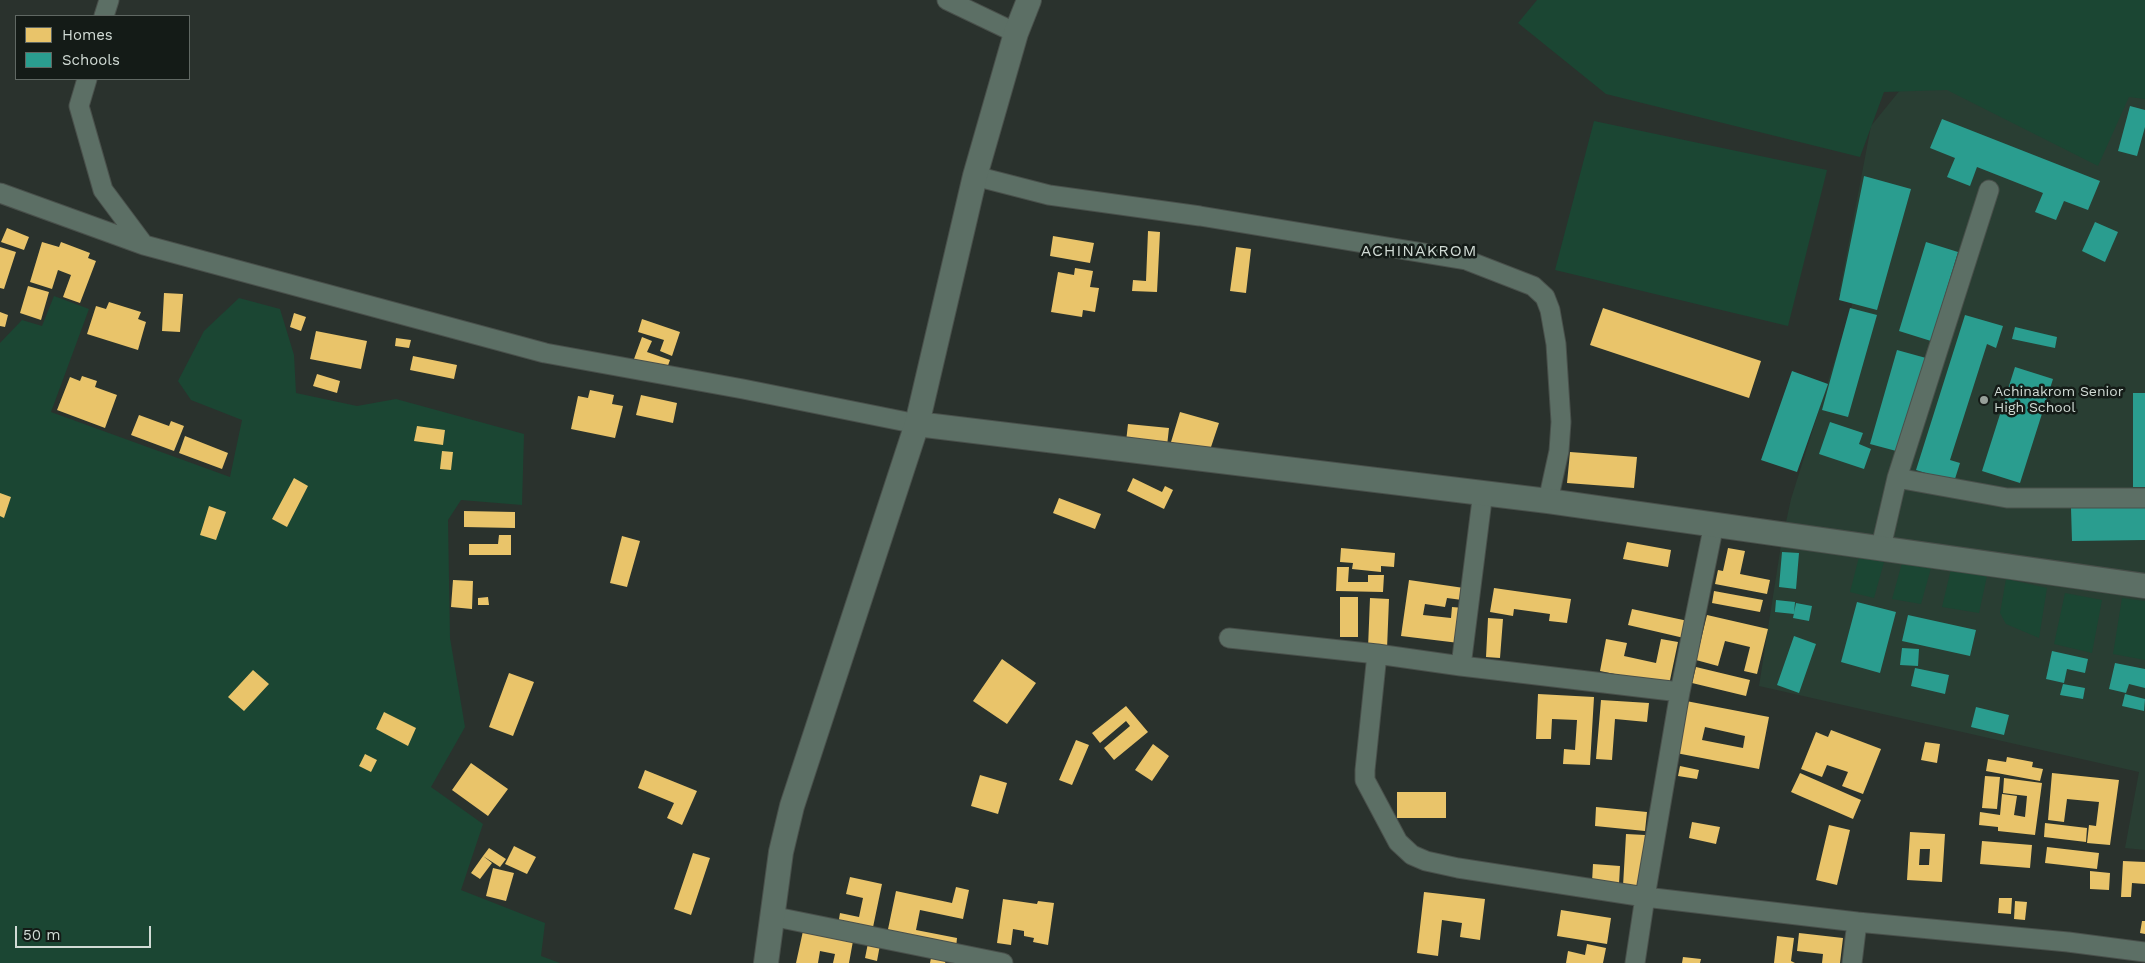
<!DOCTYPE html>
<html>
<head>
<meta charset="utf-8">
<style>
  body { margin:0 }
  #map { position:relative; width:2145px; height:963px; overflow:hidden; background:#2a322d; font-family:"Work Sans",sans-serif }
  canvas { display:block }
  .legend { position:absolute; left:15px; top:15px; width:175px; height:65px; box-sizing:border-box; background:#141b17; border:1px solid #606863; margin:0; padding:6px 9px; list-style:none; font-size:15px; color:#d1dbd5 }
  .legend li { display:flex; align-items:center; gap:10px; height:25px }
  .legend b { width:25px; border:1px solid #606863 }
  .scale { position:absolute; left:15px; top:926px; width:136px; height:22px; box-sizing:border-box; border:2px solid #d1dbd5; border-top:0; padding-left:6px; font-size:15px; line-height:18px; white-space:nowrap; color:#d1dbd5; -webkit-text-stroke:4px #141b17; paint-order:stroke }
</style>
</head>
<body>
<div id="map">
<canvas width="2145" height="963"></canvas>
<ul class="legend">
<li><b style="height:14px;background:#e9c46a"></b>Homes</li>
<li><b style="height:14px;background:#2a9d8f"></b>Schools</li>
</ul>
<div class="scale">50 m</div>
</div>
<script>
const g = document.querySelector('canvas').getContext('2d');
g.lineJoin = 'round';
function fill(path, color) { g.fillStyle = color; g.fill(path, 'evenodd'); }
const shape = rows => new Path2D(rows.map(r => 'M' + r).join(''));
function stroke(path, color, width, dash) { g.strokeStyle = color; g.lineWidth = width; g.lineCap = dash ? 'butt' : 'round'; g.setLineDash(dash || []); g.stroke(path); }
function write(font, color, halo, rows, align = 'center') {
  g.font = font + ' "Work Sans",sans-serif'; g.lineWidth = 5; g.setLineDash([]); g.textBaseline = 'middle'; g.strokeStyle = halo; g.fillStyle = color; for (const [text, x, y, turn = 0] of rows) {
    g.save(); g.translate(x, y); g.rotate((+turn || 0) * Math.PI / 180); g.textAlign = isNaN(turn) ? turn : align; if (halo) g.strokeText(text, 0, 0); g.fillText(text, 0, 0); g.restore();
  }
}
fill(shape([
  [1973,0,2145,0,2145,850,2125,848,2139,772,1759,686,1781,545,1791,499,1853,302,1839,294,1871,126]
]), '#293e33');
fill(shape([
  [1537,0,2145,0,2145,99,2129,97,2098,166,1947,90,1884,92,1860,157,1606,94,1518,23],
  [1594,121,1827,170,1788,326,1555,270],
  [54,296,89,309,51,412,230,477,242,420,191,400,178,381,204,331,239,298,280,309,294,355,296,393,357,406,396,399,524,434,522,505,461,500,448,520,450,638,465,727,431,787,483,824,461,890,545,923,541,956,560,963,0,963,0,343,22,320,42,326],
  [1859,557,1884,562,1874,598,1850,592],
  [1902,563,1931,568,1921,604,1892,599],
  [1951,569,1987,576,1979,613,1942,607],
  [2006,579,2047,588,2039,638,2006,624,2000,613],
  [2065,593,2102,600,2092,653,2054,644],
  [2122,598,2145,601,2145,660,2113,654]
]), '#1b4633');
fill(shape([
  [7,228,29,237,24,250,1,242],
  [1148,231,1160,232,1157,292,1132,291,1133,280,1146,281],
  [1053,236,1094,243,1090,263,1050,256],
  [42,242,59,247,61,242,90,253,88,258,96,261,80,303,63,297,71,275,58,270,52,289,30,282],
  [0,247,16,252,4,289,0,288],
  [1236,247,1251,249,1246,293,1230,291],
  [1075,268,1093,271,1090,287,1099,288,1095,312,1083,310,1082,317,1051,312,1058,272,1074,275],
  [28,286,49,292,41,320,20,313],
  [164,293,183,294,180,332,162,331],
  [109,302,141,312,138,319,146,322,138,350,87,334,96,306,106,309],
  [1603,308,1761,361,1749,398,1590,345],
  [0,312,8,315,5,327,0,326],
  [294,313,306,317,301,331,290,327],
  [642,319,680,332,672,356,660,351,664,340,638,332],
  [316,331,367,341,361,369,310,359],
  [642,337,652,341,647,352,670,360,666,371,634,359],
  [396,338,411,340,409,348,395,346],
  [413,356,457,365,454,379,410,370],
  [317,374,340,381,337,393,313,386],
  [82,376,97,381,95,387,117,395,105,428,57,410,70,377,80,381],
  [590,390,614,395,612,404,623,406,615,438,571,429,578,396,588,398],
  [641,395,677,403,673,423,636,415],
  [1180,412,1219,423,1209,453,1171,442],
  [139,415,169,426,171,421,184,426,174,451,131,435],
  [1128,424,1169,428,1167,446,1126,442],
  [417,426,445,430,443,445,414,441],
  [185,436,228,453,222,469,179,453],
  [442,451,453,452,451,470,440,469],
  [1570,452,1637,457,1634,488,1567,483],
  [294,478,308,486,287,527,272,519],
  [1133,478,1162,492,1165,486,1173,490,1164,509,1127,491],
  [0,493,11,497,4,518,0,516],
  [1059,498,1101,514,1095,529,1053,513],
  [209,506,226,512,216,540,200,535],
  [464,511,515,512,515,528,464,527],
  [499,535,511,535,511,555,469,555,469,544,498,544],
  [622,536,640,541,627,587,610,583],
  [1627,542,1671,550,1668,567,1623,559],
  [1341,548,1395,553,1394,567,1381,566,1381,572,1352,569,1353,563,1340,562],
  [1728,548,1745,551,1740,574,1770,580,1767,594,1715,584,1718,570,1723,571],
  [1337,567,1349,567,1348,582,1368,582,1368,575,1384,575,1383,592,1336,591],
  [453,580,473,581,472,609,451,607],
  [1409,580,1464,588,1462,600,1447,598,1445,607,1425,604,1423,615,1451,618,1452,607,1464,608,1459,643,1401,636],
  [1494,588,1571,599,1567,623,1549,621,1550,614,1514,609,1513,616,1490,612],
  [1714,591,1763,600,1760,612,1712,603],
  [488,597,489,605,478,605,478,598],
  [1340,597,1358,597,1358,637,1340,637],
  [1370,598,1389,599,1387,649,1368,648],
  [1632,609,1688,621,1684,638,1628,625],
  [1707,615,1768,629,1757,674,1744,671,1750,647,1725,641,1718,666,1696,660],
  [1488,618,1503,619,1500,658,1486,657],
  [1606,639,1627,643,1624,656,1656,663,1661,639,1678,642,1669,685,1600,671],
  [1002,659,1036,683,1007,724,973,701],
  [1696,667,1750,680,1746,696,1692,683],
  [253,670,269,684,244,711,228,697],
  [509,673,534,682,513,736,489,727],
  [1538,694,1594,697,1590,765,1563,764,1564,749,1575,750,1577,720,1552,719,1551,739,1536,739],
  [1601,700,1649,703,1647,722,1615,719,1612,760,1596,759],
  [1686,701,1769,717,1759,769,1676,753],
  [1705,727,1745,736,1743,748,1702,740],
  [1126,706,1148,732,1114,760,1104,748,1130,726,1126,721,1100,743,1092,733],
  [384,712,416,728,408,746,376,729],
  [1831,730,1881,749,1863,794,1842,786,1848,772,1827,765,1822,777,1801,769,1816,732,1828,737],
  [1076,740,1089,745,1072,785,1059,780],
  [1925,742,1940,744,1937,763,1921,760],
  [1153,744,1169,756,1152,781,1135,770],
  [365,754,377,760,371,772,359,766],
  [2007,757,2033,762,2032,767,2043,769,2040,781,1986,771,1988,759,2006,762],
  [471,763,508,789,488,816,452,790],
  [1680,766,1699,770,1697,779,1678,776],
  [645,770,697,791,682,825,667,818,674,803,638,788],
  [1800,773,1861,800,1853,819,1791,792],
  [2052,773,2119,780,2110,845,2087,843,2089,825,2096,826,2099,802,2067,799,2064,822,2048,820],
  [980,775,1007,783,998,814,971,806],
  [1985,776,2000,777,1997,809,1982,808],
  [2004,778,2042,783,2035,835,1998,831,1998,827,1979,825,1980,812,2000,815,2002,794,2017,796,2014,815,2025,817,2027,796,2003,793],
  [1397,792,1446,792,1446,818,1397,818],
  [1596,807,1647,812,1645,831,1595,826],
  [1692,822,1720,827,1716,844,1689,838],
  [2045,823,2087,828,2086,842,2044,837],
  [1829,825,1850,830,1837,885,1816,880],
  [1910,832,1945,834,1942,882,1907,880],
  [1920,849,1930,849,1929,865,1919,865],
  [1626,834,1645,835,1643,888,1623,886],
  [1982,841,2032,845,2030,868,1980,864],
  [514,846,536,857,527,874,505,864],
  [2047,847,2099,853,2097,869,2045,863],
  [489,848,506,859,500,867,483,856],
  [693,853,710,858,691,915,674,909],
  [483,856,492,863,480,879,471,873],
  [2123,861,2145,862,2145,884,2132,883,2131,897,2121,897],
  [1593,864,1620,866,1619,884,1592,882],
  [493,868,514,873,506,901,486,896],
  [2090,871,2110,873,2109,890,2090,889],
  [850,877,882,884,872,932,838,925,840,913,859,917,863,898,846,894],
  [956,887,969,890,963,919,920,910,916,930,957,938,956,948,887,934,896,891,952,903],
  [1424,892,1485,899,1480,940,1460,937,1462,923,1442,920,1438,956,1417,953],
  [1999,898,2012,898,2011,914,1998,913],
  [1003,899,1037,904,1038,901,1054,903,1048,945,1033,942,1034,938,1024,936,1024,931,1013,929,1011,945,997,943],
  [2015,901,2027,902,2025,920,2014,919],
  [1561,910,1611,918,1607,944,1557,936],
  [2142,921,2145,921,2145,934,2140,933],
  [803,931,853,941,849,963,833,963,835,954,820,951,818,963,796,963],
  [1799,933,1843,938,1840,963,1822,963,1823,954,1797,951],
  [1777,936,1794,938,1791,961,1795,963,1774,963],
  [868,943,880,945,877,961,865,958],
  [1587,944,1606,948,1603,963,1566,963,1568,951,1585,955],
  [1683,957,1701,959,1700,963,1682,963],
  [931,958,946,961,945,963,930,963]
]), '#e9c46a');
fill(shape([
  [2130,106,2145,110,2145,127,2137,156,2118,151],
  [1942,119,2100,181,2088,210,2064,201,2056,220,2035,212,2043,193,1977,167,1970,186,1947,177,1955,158,1930,148],
  [1864,176,1911,189,1877,310,1839,300],
  [2095,222,2118,232,2105,262,2082,251],
  [1926,242,1958,252,1931,341,1899,331],
  [1850,308,1877,315,1848,417,1822,410],
  [1965,315,2003,326,1996,348,1987,344,1950,460,1960,463,1954,482,1916,470],
  [2015,327,2057,337,2055,348,2012,339],
  [1897,350,1926,358,1900,452,1870,444],
  [2015,367,2053,379,2020,483,1982,471],
  [1792,371,1828,384,1797,472,1761,460],
  [2133,393,2145,393,2145,487,2133,487],
  [1830,422,1863,433,1859,444,1871,449,1864,469,1819,454],
  [2071,508,2145,508,2145,540,2072,541],
  [1782,552,1799,553,1796,589,1779,587],
  [1776,600,1795,602,1794,614,1775,612],
  [1857,602,1896,612,1880,673,1841,662],
  [1796,603,1812,606,1809,621,1793,618],
  [1908,615,1976,630,1970,656,1902,641],
  [1794,636,1816,644,1799,693,1777,685],
  [1902,648,1919,649,1918,666,1900,665],
  [2052,651,2088,659,2085,673,2067,669,2064,683,2046,679],
  [2115,663,2145,669,2145,688,2129,684,2126,693,2109,689],
  [1915,668,1949,675,1945,694,1911,686],
  [2063,684,2085,688,2083,699,2060,695],
  [2125,694,2145,699,2144,711,2122,706],
  [1976,707,2009,715,2004,735,1971,727]
]), '#2a9d8f');
const minor = shape([
  [947,0,1016,33],
  [104,16,109,0],
  [87,79,79,106,103,190,144,245],
  [975,176,1049,195,1200,216,1466,260,1533,286,1545,297,1550,310,1556,344,1561,422,1559,451,1548,501],
  [0,193,144,245,545,353,743,389,917,424],
  [1897,478,2007,498,2145,498],
  [1714,524,1680,692,1645,897,1857,922,2068,942,2145,952],
  [1881,547,1897,478,1989,190],
  [1229,638,1377,654,1461,666,1680,692],
  [1377,654,1365,770,1365,780,1398,842,1412,855,1426,861,1458,868,1645,897,1635,963],
  [1461,666,1483,492],
  [771,916,1003,963],
  [1852,963,1857,922]
]);
const tertiary = shape([
  [917,424,1548,501,2145,586],
  [766,963,781,852,792,806,917,424,975,176,1016,33,1029,0]
]);
stroke(minor, '#49504b', 21);
stroke(tertiary, '#49504b', 26);
stroke(minor, '#5c6f65', 19);
stroke(tertiary, '#5c6f65', 24);
for (const [x, y, r, color] of [
  [1984,400,5,"#97a09a"]
]) { const dot = new Path2D(); dot.arc(x, y, r, 0, 2 * Math.PI); g.fillStyle = color; g.fill(dot); stroke(dot, '#141b17', 2); }
write('14px', '#d1dbd5', '#141b17', [
  ["Achinakrom Senior",1994,392],
  ["High School",1994,408]
], 'left');
g.letterSpacing = '1px';
write('16px', '#d1dbd5', '#141b17', [
  ["ACHINAKROM",1419,251]
]);
g.letterSpacing = '0px';
</script>
</body>
</html>
